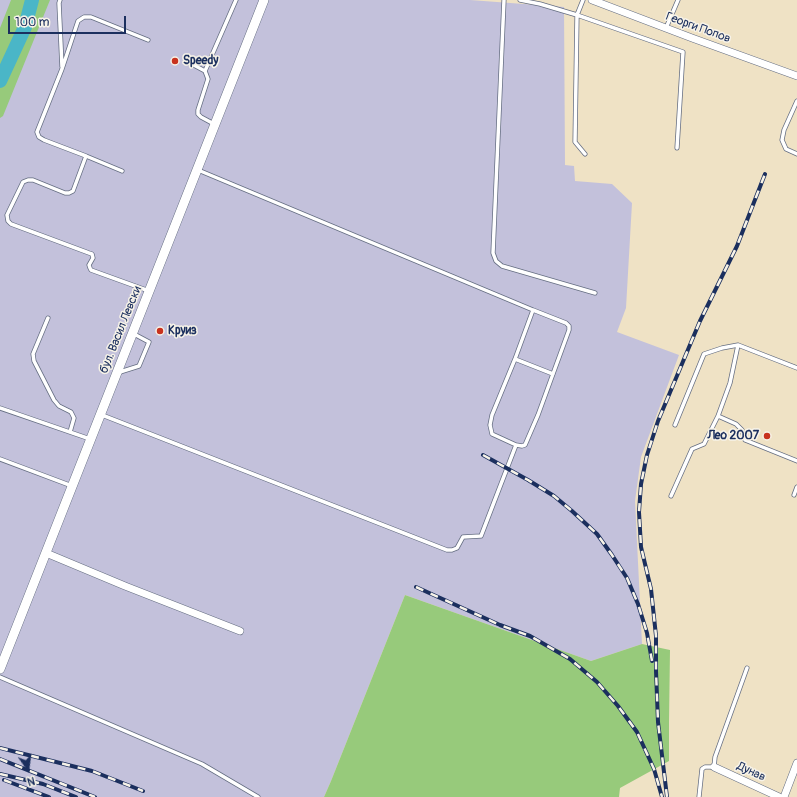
<!DOCTYPE html>
<html>
<head>
<meta charset="utf-8">
<style>
  body { margin:0 }
  #map { position:relative; width:797px; height:797px; overflow:hidden; background:#efe2c5; font-family:Pangolin,sans-serif }
  canvas { display:block }
  .north { position:absolute; left:8px; top:749px; width:40px; height:40px; -webkit-text-stroke:3px #f7f3e8; paint-order:stroke; rotate:166deg; font-size:11px; font-weight:700; line-height:16px; text-align:center; color:#1b2f5e }
  .north::after { content:''; display:block; margin:auto; width:14px; height:18px; background:#1b2f5e; clip-path:polygon(50% 0,100% 100%,50% 72%,0 100%) }
  .scale { position:absolute; left:8px; top:16px; width:118px; height:18px; box-sizing:border-box; border:2px solid #1b2f5e; border-top:0; padding-left:5px; font-size:12px; line-height:14px; white-space:nowrap; color:#1b2f5e; -webkit-text-stroke:3px #f7f3e8; paint-order:stroke }
</style>
</head>
<body>
<div id="map">
<canvas width="797" height="797"></canvas>
<div class="north">N</div>
<div class="scale">100 m</div>
</div>
<script>
const g = document.querySelector('canvas').getContext('2d');
g.lineJoin = 'round';
function fill(path, color) { g.fillStyle = color; g.fill(path, 'evenodd'); }
const shape = rows => new Path2D(rows.map(r => 'M' + r).join(''));
function stroke(path, color, width, dash) { g.strokeStyle = color; g.lineWidth = width; g.lineCap = dash ? 'butt' : 'round'; g.setLineDash(dash || []); g.stroke(path); }
function write(font, color, halo, rows, align = 'center') {
  g.font = font + ' Pangolin,sans-serif'; g.lineWidth = 3; g.setLineDash([]); g.textBaseline = 'middle'; g.strokeStyle = halo; g.fillStyle = color; for (const [text, x, y, turn = 0] of rows) {
    g.save(); g.translate(x, y); g.rotate((+turn || 0) * Math.PI / 180); g.textAlign = isNaN(turn) ? turn : align; if (halo) g.strokeText(text, 0, 0); g.fillText(text, 0, 0); g.restore();
  }
}
fill(shape([
  [0,0,470,0,564,7,565,165,574,166,575,181,612,184,632,203,626,308,617,332,679,355,641,457,635,501,642,644,591,661,405,595,331,781,324,797,0,797]
]), '#c3c1db');
fill(shape([
  [11,0,50,0,3,116,0,118,0,28],
  [405,595,591,661,642,644,670,650,669,722,669,761,620,788,619,797,324,797,331,781]
]), '#97ca7b');
stroke(shape([
  [0,81,25,27,32,0]
]), '#4ab6c7', 14);
const service = shape([
  [60,0,59,3,62,67],
  [504,0,493,253,496,261,502,266,595,293],
  [520,0,540,4,577,15,575,142,585,154],
  [583,0,577,15,683,52,677,148],
  [666,28,678,0],
  [148,40,91,17,84,17,78,21,62,69,37,132,39,137,44,140,86,156,73,191,69,193,65,193,33,180,28,180,23,182,7,215,8,221,11,224,89,253,92,254,93,258,89,265,90,268,91,270,149,291],
  [188,62,205,71,208,79,198,110,198,114,201,117,214,124],
  [205,71,236,0],
  [797,101,784,130,782,140,786,149,797,154],
  [86,156,122,171],
  [48,318,33,354,34,361,54,400,59,406,71,412,74,418,70,432],
  [515,359,553,374],
  [120,372,139,366,149,342,134,334],
  [0,408,90,439],
  [102,415,447,550,452,550,457,548,463,537,481,536,516,445,492,434,490,425,492,415,515,359,533,310,198,170],
  [718,416,736,424,742,430,745,440,797,461],
  [675,425,704,354,722,348,738,345,797,368],
  [516,445,522,446,525,445,538,415,569,330,569,326,566,323,533,310],
  [0,459,72,486],
  [794,495,797,487],
  [671,496,692,449,704,444,718,416,730,383,738,345],
  [0,677,202,764,258,797],
  [699,797,702,769,705,767,714,767,715,757,747,668]
]);
const minor = shape([
  [592,0,692,38,797,76],
  [46,553,125,586,240,631],
  [714,767,779,797],
  [784,797,797,763]
]);
const tertiary = shape([
  [0,669,264,0]
]);
stroke(service, '#656e82', 5);
stroke(minor, '#656e82', 8);
stroke(tertiary, '#656e82', 10);
stroke(service, '#fff', 3.5);
stroke(minor, '#fff', 7);
stroke(tertiary, '#fff', 9);
const rail = shape([
  [483,455,528,480,554,496,572,511,597,534,612,555,627,578,638,604,647,633,652,661],
  [416,587,500,625,530,636,570,659,597,682,618,706,637,732,654,769,662,797],
  [0,748,92,771,143,791],
  [0,759,95,797],
  [0,774,43,784,76,797],
  [4,780,49,797],
  [667,797,658,722,656,671,656,636,651,589,641,547,639,512,641,484,647,455,658,421,700,321,737,246,765,174]
]);
stroke(rail, '#1b2f5e', 4);
stroke(rail, '#f7f3e8', 2.5, [8]);
for (const [x, y, r, color] of [
  [175,61,4,"#c8321e"],
  [160,331,4,"#c8321e"],
  [767,436,4,"#c8321e"]
]) { const dot = new Path2D(); dot.arc(x, y, r, 0, 2 * Math.PI); g.fillStyle = color; g.fill(dot); stroke(dot, '#f7f3e8', 1.5); }
write('12px', '#1b2f5e', '#f7f3e8', [
  ["Георги Попов",698,28,20],
  ["бул. Васил Левски",121,330,-68],
  ["Дунав",751,772,25]
]);
write('bold 12px', '#1b2f5e', '#f7f3e8', [
  ["Speedy",183,61],
  ["Круиз",168,331],
  ["Лео 2007",759,436,"right"]
], 'left');
</script>
</body>
</html>
